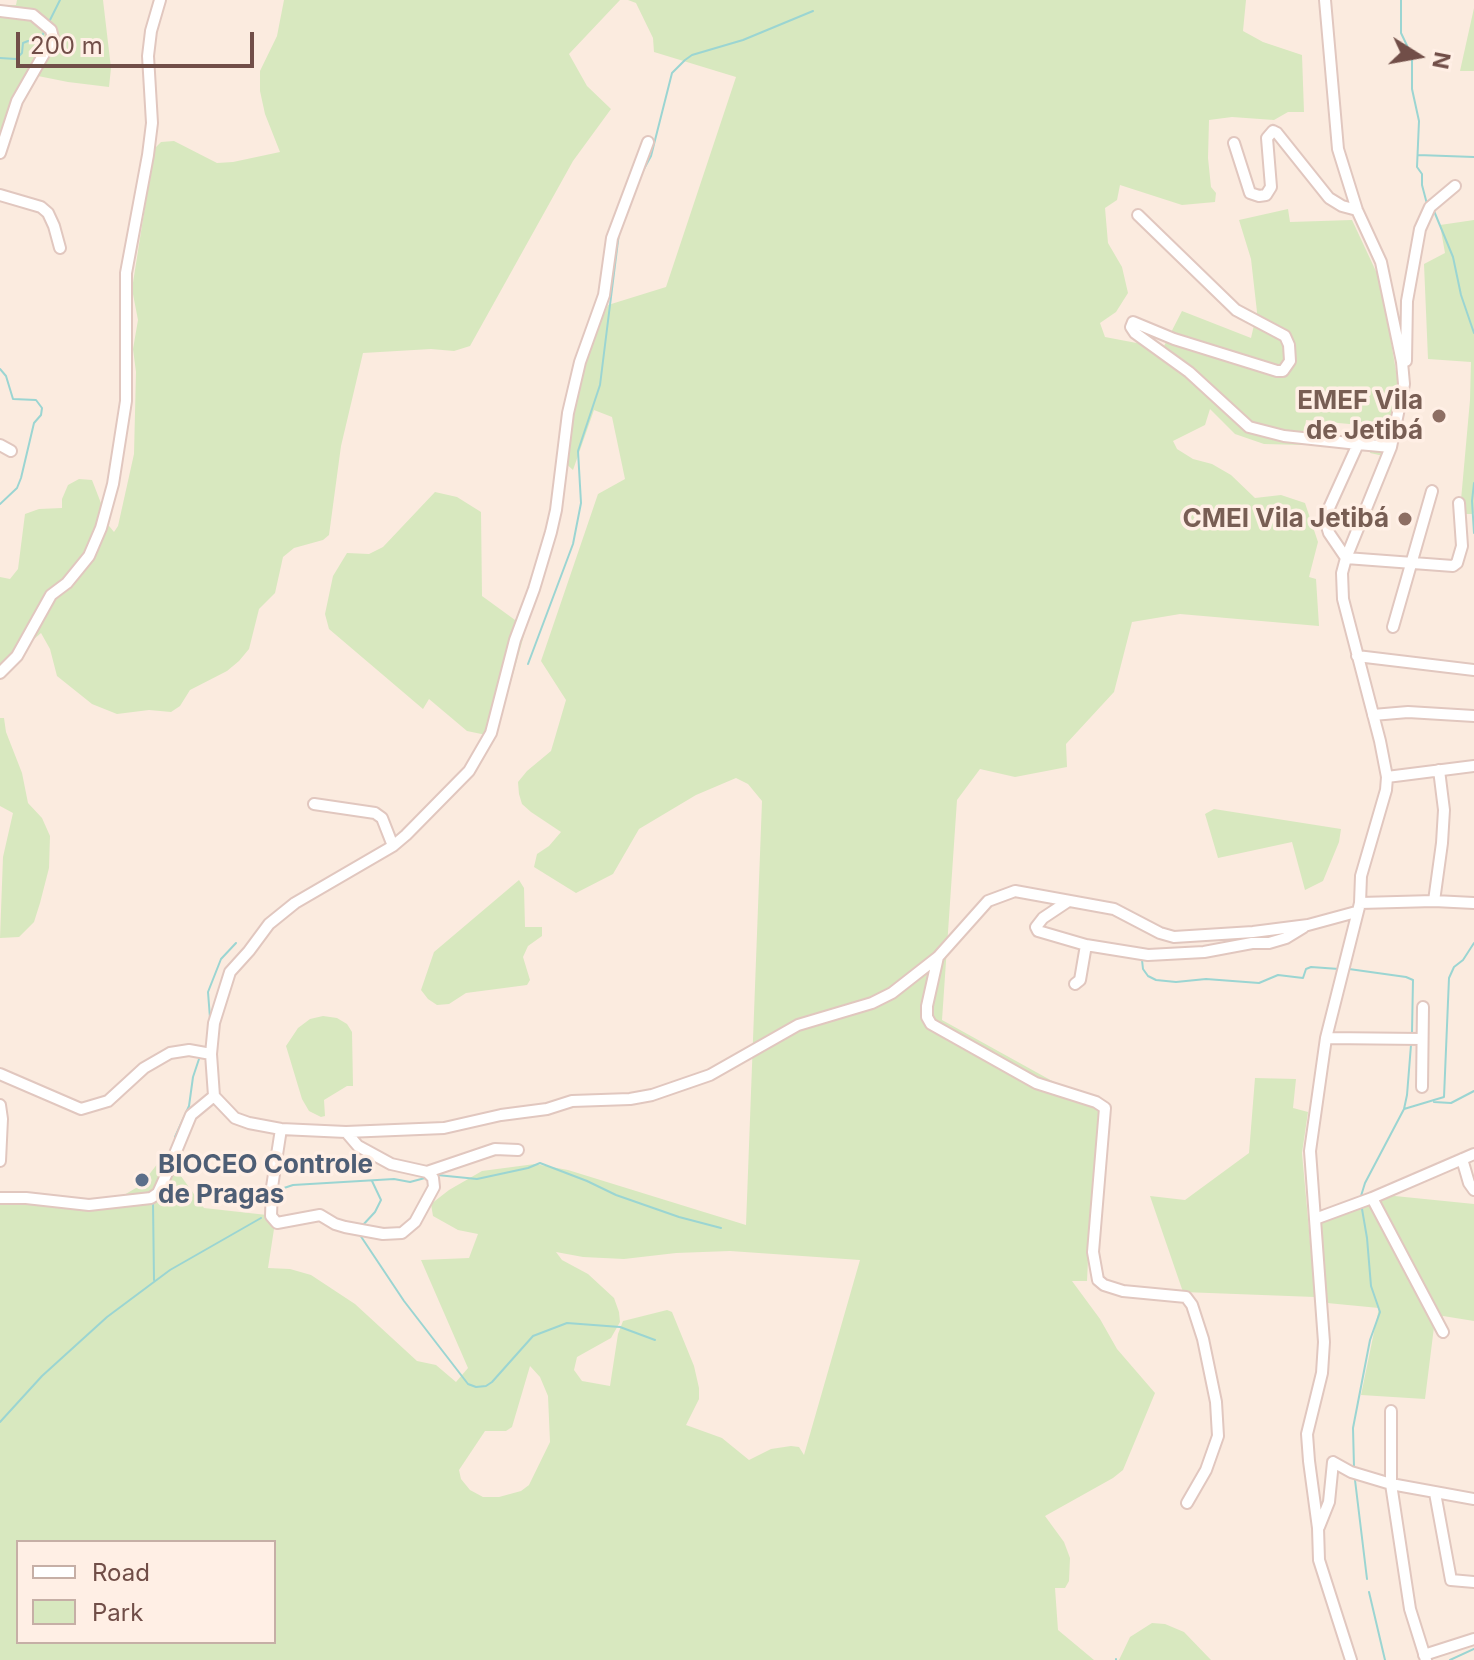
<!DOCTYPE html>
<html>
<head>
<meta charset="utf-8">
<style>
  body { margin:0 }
  #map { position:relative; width:1474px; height:1660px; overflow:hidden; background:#fbebdf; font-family:Inter,sans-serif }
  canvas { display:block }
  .legend { position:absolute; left:16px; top:1540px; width:260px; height:104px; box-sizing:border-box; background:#ffefe5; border:2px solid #c6afa6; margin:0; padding:10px 14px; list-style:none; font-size:24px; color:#714e48 }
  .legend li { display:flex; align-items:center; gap:16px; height:40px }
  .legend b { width:40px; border:2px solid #c6afa6 }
  .north { position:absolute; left:1378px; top:16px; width:80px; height:80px; -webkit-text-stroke:6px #ffefe5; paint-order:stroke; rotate:101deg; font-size:22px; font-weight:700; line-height:32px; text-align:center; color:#714e48 }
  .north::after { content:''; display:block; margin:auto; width:28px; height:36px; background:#714e48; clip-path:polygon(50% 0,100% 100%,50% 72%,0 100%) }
  .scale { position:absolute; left:16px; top:32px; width:238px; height:36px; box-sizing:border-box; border:4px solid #714e48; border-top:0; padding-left:10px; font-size:24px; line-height:28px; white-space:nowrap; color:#714e48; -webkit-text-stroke:6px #ffefe5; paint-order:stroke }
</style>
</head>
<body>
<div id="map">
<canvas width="1474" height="1660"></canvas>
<ul class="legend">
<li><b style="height:10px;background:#fff"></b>Road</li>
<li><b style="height:22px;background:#d8e8bf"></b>Park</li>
</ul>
<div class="north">N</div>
<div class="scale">200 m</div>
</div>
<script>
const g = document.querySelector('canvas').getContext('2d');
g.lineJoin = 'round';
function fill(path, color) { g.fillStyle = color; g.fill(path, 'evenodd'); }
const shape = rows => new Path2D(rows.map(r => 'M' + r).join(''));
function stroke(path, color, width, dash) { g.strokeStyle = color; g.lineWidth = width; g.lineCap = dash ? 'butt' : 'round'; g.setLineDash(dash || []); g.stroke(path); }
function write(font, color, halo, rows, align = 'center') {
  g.font = font + ' Inter,sans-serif'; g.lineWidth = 7; g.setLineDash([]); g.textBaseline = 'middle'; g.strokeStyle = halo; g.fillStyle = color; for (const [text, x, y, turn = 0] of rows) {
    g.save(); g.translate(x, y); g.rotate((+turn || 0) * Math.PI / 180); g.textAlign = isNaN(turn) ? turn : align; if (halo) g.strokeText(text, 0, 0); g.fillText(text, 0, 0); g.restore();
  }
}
fill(shape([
  [17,0,103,0,111,68,109,87,68,82,28,74,0,145,0,5,16,5],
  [284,0,620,0,569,54,587,86,611,109,573,161,470,346,454,351,431,349,363,353,341,446,329,535,323,540,294,548,283,557,275,593,259,609,249,649,239,661,227,671,190,690,180,706,171,712,149,710,117,714,92,704,57,676,50,649,41,633,0,668,0,577,10,579,18,569,25,514,39,509,62,508,62,499,68,485,79,479,92,480,104,511,105,521,114,532,118,526,134,454,136,372,133,349,138,320,132,289,154,149,161,142,174,141,217,163,233,162,280,152,265,114,260,91,260,71,277,36],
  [628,0,1246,0,1243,31,1263,42,1302,55,1304,112,1288,112,1274,120,1232,117,1209,120,1208,158,1211,187,1216,193,1215,202,1182,205,1120,185,1117,200,1105,208,1108,243,1122,267,1128,293,1116,312,1100,323,1105,337,1163,348,1182,311,1251,338,1257,312,1251,259,1239,220,1288,209,1290,222,1352,220,1381,282,1399,389,1388,457,1370,453,1371,426,1306,420,1303,445,1264,444,1235,434,1210,409,1205,425,1173,441,1177,449,1193,459,1212,464,1231,475,1255,498,1281,495,1305,503,1318,542,1309,577,1316,579,1319,626,1180,614,1132,622,1114,692,1066,744,1067,767,1015,777,980,769,957,800,942,1020,1054,1082,1099,1098,1107,1103,1097,1256,1088,1260,1087,1281,1072,1281,1100,1319,1117,1349,1155,1393,1123,1470,1113,1478,1045,1516,1064,1542,1070,1558,1069,1581,1065,1588,1055,1588,1058,1630,1094,1660,0,1660,0,1191,92,1200,124,1195,141,1185,165,1154,204,1208,276,1216,268,1268,290,1269,311,1275,355,1304,417,1361,436,1365,456,1382,468,1368,421,1260,469,1258,478,1234,458,1230,433,1216,431,1204,449,1190,482,1171,535,1164,568,1170,746,1225,762,801,748,784,736,778,696,795,639,829,613,874,576,893,534,867,537,854,549,846,561,832,531,812,522,804,519,794,518,782,527,771,551,751,566,700,541,661,598,494,625,479,612,417,594,410,573,470,562,460,558,446,566,410,585,356,608,305,666,287,736,77,654,52,653,38,636,3],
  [730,1251,860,1260,804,1455,799,1447,791,1446,771,1449,749,1460,722,1438,686,1425,699,1399,699,1388,694,1366,672,1312,667,1310,623,1321,618,1334,610,1386,582,1381,574,1370,577,1357,611,1338,620,1322,619,1312,614,1298,588,1274,562,1260,556,1252,583,1257,624,1259,676,1253],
  [530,1366,540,1377,548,1396,550,1442,529,1485,521,1491,499,1497,483,1497,470,1490,461,1479,459,1470,485,1431,506,1431,512,1427],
  [18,1542,274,1542,274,1642,18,1642],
  [1474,8,1474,71,1460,71],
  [1474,220,1474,513,1472,514,1465,514,1461,500,1470,400,1471,362,1428,359,1424,264,1445,253,1440,225],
  [435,492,457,497,481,512,482,596,526,628,497,732,491,736,467,731,429,699,423,709,329,629,325,614,333,576,347,553,369,554,383,547],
  [0,718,4,718,6,732,22,773,28,803,42,818,50,836,49,868,40,903,34,922,19,937,0,938,3,857,13,813,0,806],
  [1214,809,1341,829,1339,842,1323,881,1305,890,1292,842,1218,858,1205,814],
  [519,880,524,888,525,927,542,927,542,936,528,946,523,957,530,980,527,985,466,993,449,1004,437,1005,428,999,421,990,434,952],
  [323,1016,337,1018,347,1024,352,1032,353,1086,347,1086,324,1100,325,1116,321,1117,309,1111,302,1099,286,1046,298,1028,310,1019],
  [1255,1078,1296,1079,1293,1108,1308,1112,1302,1153,1315,1297,1183,1292,1150,1196,1185,1200,1249,1153],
  [1375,1194,1474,1204,1474,1321,1443,1316,1434,1327,1425,1399,1361,1395,1379,1308,1327,1303,1319,1212],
  [1152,1623,1165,1624,1184,1632,1211,1660,1119,1660,1130,1637]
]), '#d8e8bf');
stroke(shape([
  [1401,0,1401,33,1412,56,1412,89,1419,121,1417,167,1422,174,1422,185,1427,204],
  [48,24,60,0],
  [0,58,16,59,22,53,23,43,28,41,39,42,45,30],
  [1418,155,1474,157],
  [639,178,651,156,672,73,685,60,692,55,743,40,813,11],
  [1434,211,1453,257,1461,295,1474,333],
  [0,369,6,376,13,399,36,400,42,408,41,415,34,423,21,478,17,488,0,504],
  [1474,483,1472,501,1474,533],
  [528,664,573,544,581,503,578,451,600,385,619,233],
  [1142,960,1143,969,1148,976,1156,980,1176,982,1206,979,1259,983,1278,975,1303,978,1306,969,1311,967,1339,969],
  [1349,969,1406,977,1413,980,1412,1032],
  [210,1018,208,992,221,959,236,943],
  [1434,1102,1451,1103,1474,1091],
  [1404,1109,1444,1097,1449,978,1454,967,1463,960,1474,943],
  [175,1137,189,1106,193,1077,199,1059],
  [437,1175,477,1179,528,1168,540,1163,587,1181,616,1195,679,1217,721,1228],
  [1361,1196,1365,1183,1404,1109,1407,1095,1411,1045],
  [153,1203,154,1280],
  [277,1205,284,1188,293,1185,394,1179,410,1182,425,1178],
  [362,1226,375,1212,381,1200,372,1181],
  [360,1235,404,1301,468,1384,476,1387,486,1386,492,1382,533,1336,567,1323,620,1327,655,1340],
  [0,1422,42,1376,107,1317,170,1270,261,1218],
  [1354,1467,1353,1428,1370,1340,1380,1312,1371,1286,1367,1238,1362,1209],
  [1355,1480,1367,1579],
  [1369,1592,1385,1660],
  [1116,1660,1116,1659],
  [1450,1660,1474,1649]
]), '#9bd5d2', 2);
const minor = shape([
  [1325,0,1338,149,1357,210,1381,262,1402,362,1404,384,1391,447,1346,558,1342,573,1343,599,1380,741,1387,777,1386,790,1361,876,1360,903,1326,1038,1310,1151,1324,1342,1322,1373,1307,1434,1309,1461,1318,1528,1319,1560,1351,1660],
  [0,11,33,15,51,30,53,38,17,101,0,153],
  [648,142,612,238,604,295,580,362,568,413,556,510,551,532,534,589,515,640,491,733,469,771,406,835,393,846,295,903,269,924,249,951,230,972,214,1023,211,1054,214,1096,235,1118,249,1123,281,1129,346,1132,444,1128,501,1115,547,1109,572,1101,630,1099,652,1095,710,1075,798,1025,872,1003,892,993,938,957,988,901,1015,891,1114,909,1160,933,1174,937,1253,932,1308,925,1356,912],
  [1234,143,1250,193,1259,196,1266,195,1271,187,1267,138,1273,131,1277,133,1329,198,1342,206,1357,210],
  [0,195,41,207,48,213,54,226,60,248],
  [1138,215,1236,310,1285,336,1289,345,1290,361,1283,371,1277,371,1174,339,1133,322,1131,327,1135,333,1189,372,1249,427,1284,436,1358,444],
  [1406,361,1407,301,1420,229,1430,207,1455,186],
  [0,445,11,451],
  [1391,447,1358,444,1329,508,1326,523,1329,533,1346,558,1453,566,1457,563,1462,546,1459,503],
  [1393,627,1432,491],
  [1357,656,1474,670],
  [0,673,17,656,51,595,67,583,89,556,101,528,113,484,126,401,126,273,148,155,152,123,148,56,151,31,160,0],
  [1373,715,1408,712,1474,716],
  [1387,777,1474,766],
  [314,804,375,813,382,818,393,846],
  [1434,901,1442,843,1444,810,1439,770],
  [1067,902,1043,918,1036,927,1038,931,1086,945,1148,955,1204,952,1252,943,1269,943,1286,938,1304,927],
  [1360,903,1434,901,1474,903],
  [938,957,927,1006,927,1017,931,1024,1036,1083,1096,1102,1105,1108,1093,1252,1098,1280,1104,1285,1123,1291,1186,1297,1192,1305,1203,1339,1216,1402,1218,1436,1206,1470,1187,1503],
  [1075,984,1080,980,1086,945],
  [1326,1038,1422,1039],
  [0,1074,81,1109,108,1101,144,1068,170,1053,189,1050,211,1054],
  [1422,1087,1423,1007],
  [0,1105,2,1119,0,1161],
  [281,1129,272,1187,271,1216,277,1223,320,1215,335,1224,345,1227,383,1234,402,1233,415,1222,434,1187,433,1178,427,1172],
  [346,1132,358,1146,391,1164,427,1172,495,1149,518,1150],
  [1462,1159,1469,1183,1474,1190],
  [0,1198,26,1198,89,1205,151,1198,158,1193,167,1173,191,1115,214,1096],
  [1372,1198,1443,1332],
  [1315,1219,1372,1198,1474,1154],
  [1391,1411,1391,1484,1410,1609,1426,1660],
  [1435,1493,1451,1580,1474,1582],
  [1319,1527,1329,1502,1333,1462,1351,1472,1391,1484,1474,1499],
  [1424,1655,1474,1639]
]);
stroke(minor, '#e1c7bf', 14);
stroke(minor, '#fff', 10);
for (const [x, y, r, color] of [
  [1439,416,8,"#8d6e63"],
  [1405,519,8,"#8d6e63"],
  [142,1180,8,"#5c6f8a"]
]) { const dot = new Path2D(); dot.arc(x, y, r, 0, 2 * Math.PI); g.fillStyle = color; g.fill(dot); stroke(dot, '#ffefe5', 3); }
write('bold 26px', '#785e54', '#ffefe5', [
  ["EMEF Vila",1423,401],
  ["de Jetibá",1423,431],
  ["CMEI Vila Jetibá",1389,519]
], 'right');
write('bold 26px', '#4e5e75', '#ffefe5', [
  ["BIOCEO Controle",158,1165],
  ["de Pragas",158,1195]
], 'left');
</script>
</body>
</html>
